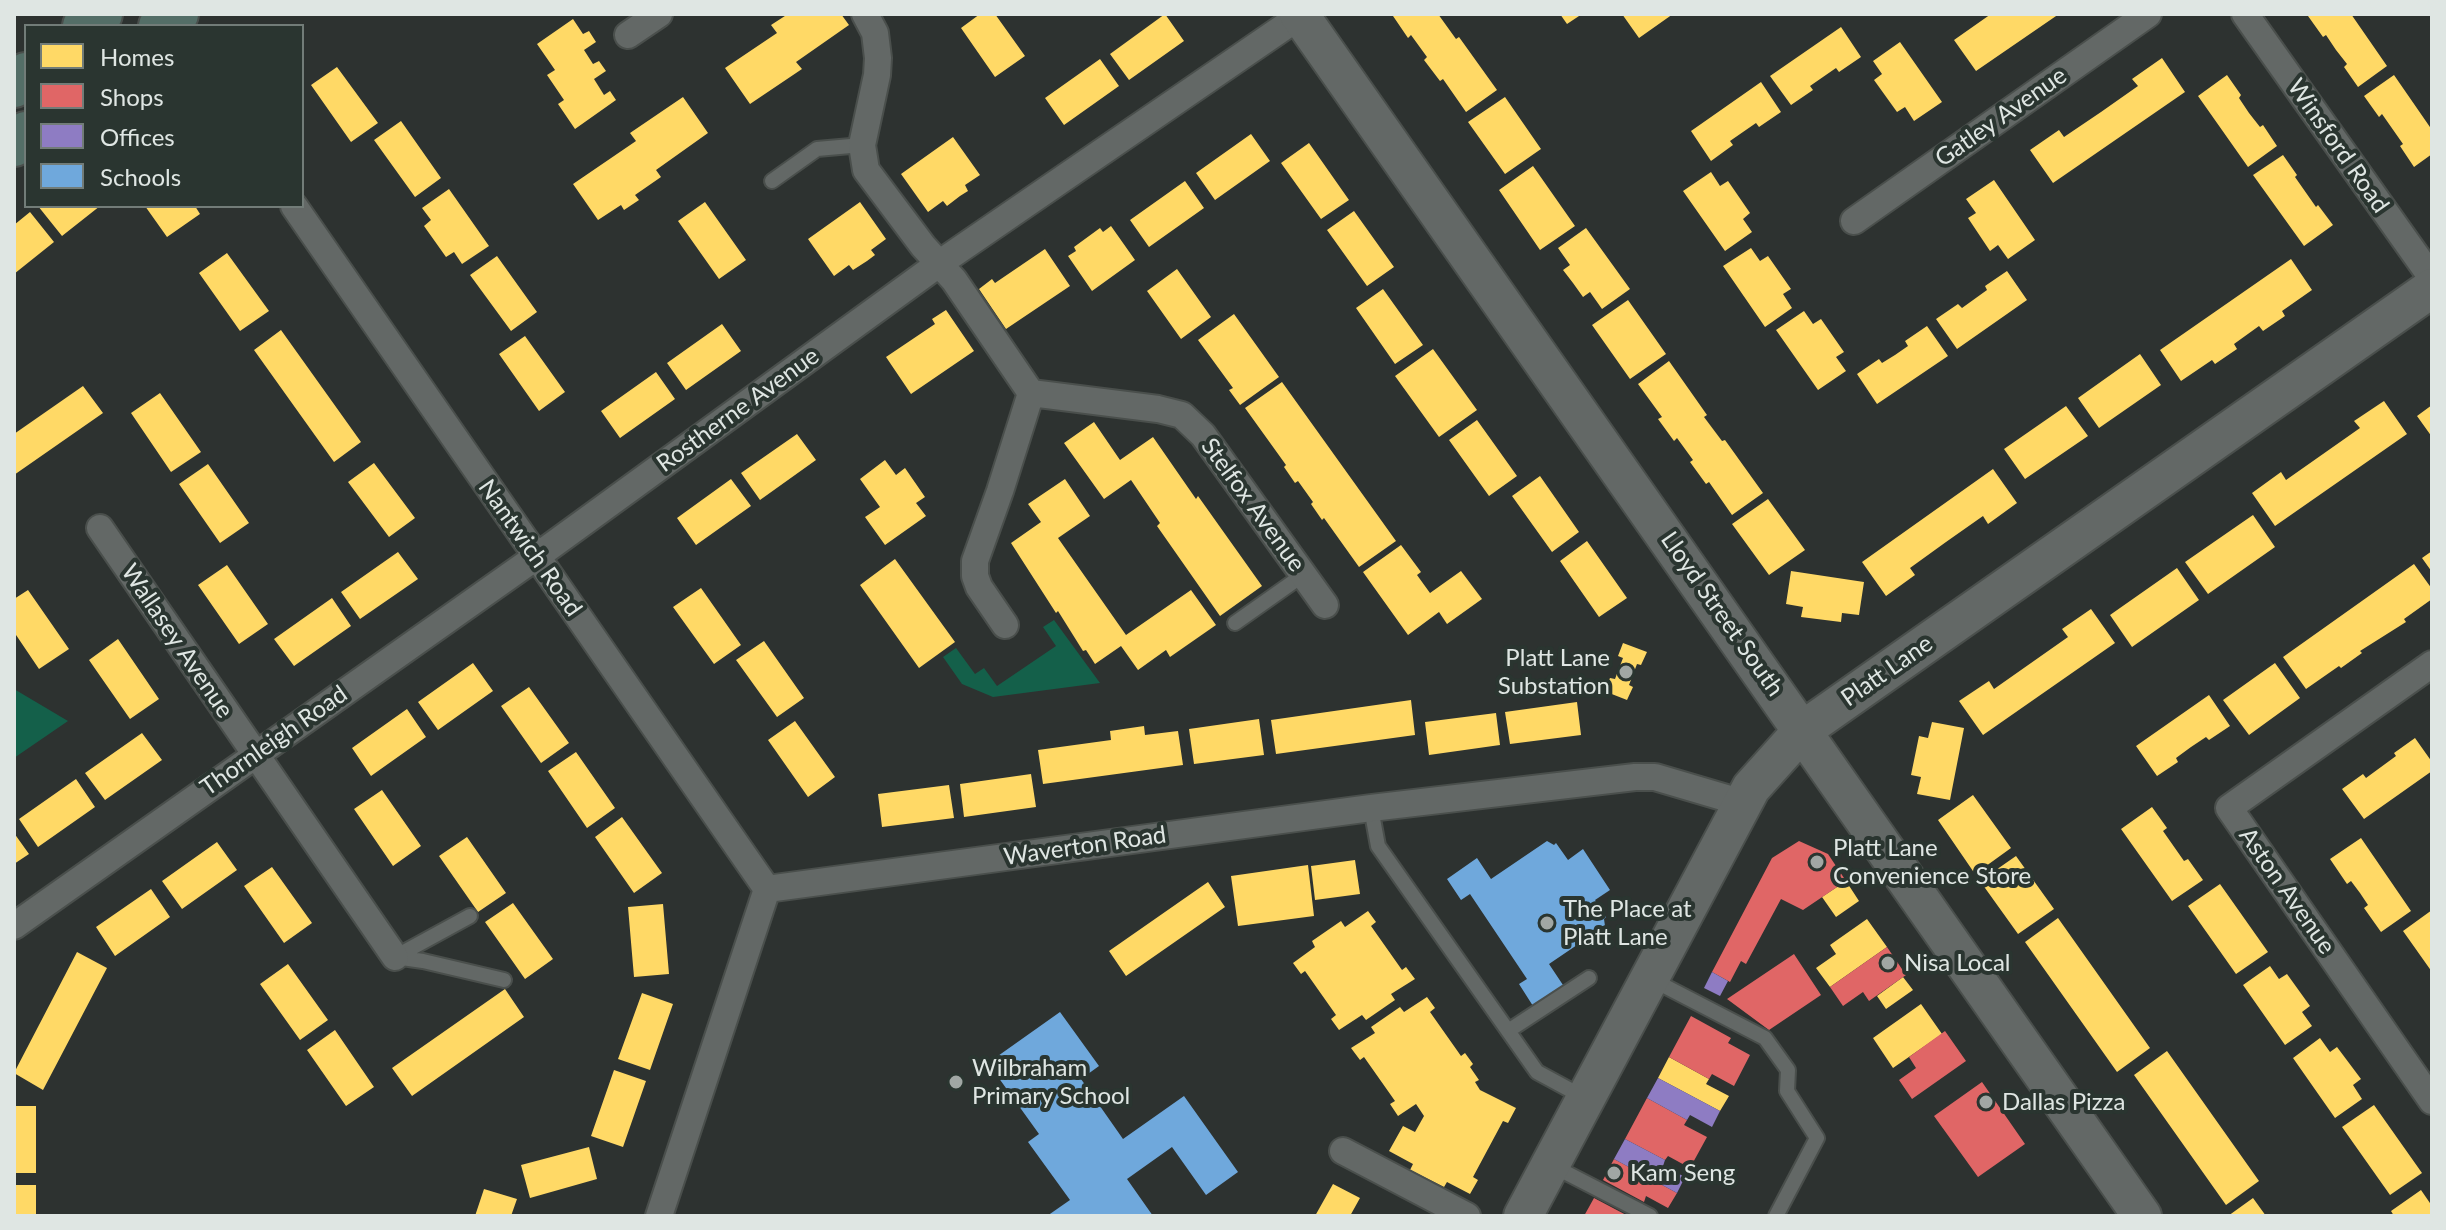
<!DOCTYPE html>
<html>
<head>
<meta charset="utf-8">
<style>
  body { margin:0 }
  #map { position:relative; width:2446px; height:1230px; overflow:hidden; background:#2d3230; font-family:Lato,sans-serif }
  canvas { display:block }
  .frame { position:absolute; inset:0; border:16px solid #dfe6e3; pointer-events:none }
  .legend { position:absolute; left:24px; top:24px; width:280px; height:184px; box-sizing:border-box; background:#2a3530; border:2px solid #727c78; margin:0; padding:10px 14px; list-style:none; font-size:24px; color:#dfe6e3 }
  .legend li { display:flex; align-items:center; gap:16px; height:40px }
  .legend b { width:40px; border:2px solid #727c78 }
</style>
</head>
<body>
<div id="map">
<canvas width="2446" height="1230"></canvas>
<div class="frame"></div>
<ul class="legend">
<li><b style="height:22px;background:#ffd966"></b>Homes</li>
<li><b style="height:22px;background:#e06666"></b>Shops</li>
<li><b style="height:22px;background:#8e7cc3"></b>Offices</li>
<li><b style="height:22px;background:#6fa8dc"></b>Schools</li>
</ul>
</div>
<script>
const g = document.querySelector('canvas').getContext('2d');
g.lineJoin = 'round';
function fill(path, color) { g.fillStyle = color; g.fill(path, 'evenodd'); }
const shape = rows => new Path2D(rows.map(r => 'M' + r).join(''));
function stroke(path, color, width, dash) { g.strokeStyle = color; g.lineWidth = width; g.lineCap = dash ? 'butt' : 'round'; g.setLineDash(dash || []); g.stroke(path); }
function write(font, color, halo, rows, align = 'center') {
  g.font = font + ' Lato,sans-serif'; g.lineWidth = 8; g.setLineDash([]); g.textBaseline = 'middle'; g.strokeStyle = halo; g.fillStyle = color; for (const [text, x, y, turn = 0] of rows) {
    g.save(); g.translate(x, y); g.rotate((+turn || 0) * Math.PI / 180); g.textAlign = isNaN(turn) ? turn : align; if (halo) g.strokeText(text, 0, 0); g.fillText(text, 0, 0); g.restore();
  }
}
fill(shape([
  [1054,620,1100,683,993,697,962,684,943,657,956,648,975,674,984,668,997,686,1056,646,1043,627],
  [14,689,68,721,14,758]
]), '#14604a');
fill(shape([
  [788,14,841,14,849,25,796,62,802,69,750,104,725,68,777,33,771,25],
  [980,14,995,14,1025,56,995,77,961,28],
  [1165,14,1184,41,1129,80,1110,54],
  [1395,14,1438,14,1456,39,1459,37,1497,90,1466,112,1443,79,1440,81,1424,60,1427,57,1411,35,1408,38,1393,16],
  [1560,14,1582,14,1567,24],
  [1622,14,1673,14,1639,38],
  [1991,14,2059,14,1976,71,1954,40],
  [2312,14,2351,14,2387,66,2358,87,2344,67,2347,64,2336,50,2326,35,2323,37,2308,16],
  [573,19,583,34,589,31,596,42,584,50,593,64,599,61,606,71,594,79,604,95,610,91,616,100,575,129,558,104,564,100,547,75,555,70,537,44],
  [1841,27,1861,57,1839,72,1836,68,1810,86,1813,90,1791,105,1770,76],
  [1900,42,1942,102,1914,121,1905,107,1897,112,1874,80,1882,74,1873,61],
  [2162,58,2185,92,2053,183,2030,150,2059,130,2064,137,2101,112,2138,86,2132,79],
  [1100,59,1119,86,1064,125,1045,98],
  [337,67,378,123,351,142,311,85],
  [2227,75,2241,95,2239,98,2249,113,2260,127,2263,125,2277,146,2248,167,2198,96],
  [2394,75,2432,130,2432,154,2414,167,2400,146,2403,144,2382,114,2379,117,2364,96],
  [1761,82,1781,112,1759,127,1756,123,1730,141,1733,145,1711,161,1691,131],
  [683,97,708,133,656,170,661,177,635,195,639,200,624,210,621,205,598,220,573,184,636,141,630,133],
  [1505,97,1541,149,1505,174,1468,122],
  [401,121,441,178,415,197,374,140],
  [1251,134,1270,161,1215,200,1196,173],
  [953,137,980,175,965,185,968,191,960,196,947,206,943,201,928,212,901,174],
  [1309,143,1349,200,1321,219,1281,163],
  [2283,155,2297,175,2295,177,2316,207,2318,205,2333,225,2304,246,2253,175],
  [1533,166,1575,226,1540,250,1499,190],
  [1711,172,1720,186,1728,181,1750,213,1743,219,1752,232,1725,251,1683,191],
  [1994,180,2035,240,2008,259,1998,245,1990,251,1968,218,1976,213,1966,199],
  [1185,181,1204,208,1149,247,1130,220],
  [449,189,489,246,462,264,454,252,446,257,424,226,431,220,422,208],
  [705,202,746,260,719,279,678,221],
  [860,202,886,239,871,250,875,255,867,261,853,270,849,265,834,276,808,239],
  [38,206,100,206,62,236],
  [145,206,195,206,200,214,167,237],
  [1354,211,1394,267,1367,286,1327,230],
  [30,212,54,242,14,274,14,225],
  [1111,226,1135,260,1092,291,1068,256,1076,251,1074,247,1100,228,1103,232],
  [1586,228,1630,289,1602,309,1590,292,1583,297,1573,283,1563,270,1570,265,1558,248],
  [1751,248,1760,261,1768,256,1791,289,1783,294,1792,308,1765,327,1723,266],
  [1045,249,1070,286,1006,329,979,289,992,279,995,283],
  [227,253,269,311,240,331,199,273],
  [497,256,537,312,511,331,470,275],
  [2291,259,2312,290,2282,311,2285,316,2263,331,2259,326,2234,344,2237,349,2215,364,2212,360,2181,381,2160,350],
  [1177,269,1211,317,1181,339,1147,291],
  [2007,271,2027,300,1957,349,1936,319,1958,304,1962,308,1987,290,1985,286],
  [1383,289,1423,345,1395,364,1356,308],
  [1628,300,1666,354,1630,379,1592,325],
  [946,310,974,351,911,394,886,357,935,324,932,319],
  [1804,311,1813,324,1821,319,1844,352,1836,357,1846,371,1818,390,1776,330],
  [1234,314,1279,377,1240,405,1229,390,1233,388,1198,340],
  [722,324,741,351,686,390,667,363],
  [1927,326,1948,356,1877,404,1857,374,1879,359,1882,363,1895,355,1908,346,1905,341],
  [281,330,361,442,334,462,254,350],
  [525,336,565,392,539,411,499,354],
  [1433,349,1477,410,1439,437,1395,376],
  [2140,354,2161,385,2099,428,2078,398],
  [1669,361,1707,415,1704,417,1722,441,1725,440,1763,493,1732,515,1709,482,1706,484,1690,462,1693,460,1677,438,1674,441,1658,419,1662,417,1638,384],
  [656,372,675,399,620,438,601,411],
  [1282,382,1396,541,1359,567,1324,518,1322,520,1311,504,1313,502,1298,481,1295,483,1284,467,1286,465,1245,408],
  [83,386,103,413,14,475,14,434],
  [160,393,201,452,171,472,131,413],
  [2384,401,2407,434,2275,526,2252,493,2281,472,2286,480,2360,428,2354,421],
  [2432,405,2432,437,2417,416],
  [2066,406,2088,436,2025,479,2004,449],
  [1477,420,1517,476,1489,496,1449,440],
  [1094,422,1120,460,1153,437,1196,499,1198,496,1262,586,1220,616,1157,526,1160,523,1131,480,1104,499,1064,443],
  [797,434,816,460,760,500,741,473],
  [885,460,896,475,905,468,925,497,916,503,926,516,885,545,865,517,880,507,860,479],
  [374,463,415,518,389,537,348,482],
  [208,464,249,523,220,543,179,484],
  [1993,469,2017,503,1988,524,1983,516,1946,542,1910,568,1915,575,1886,596,1862,562],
  [1540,476,1579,532,1552,552,1512,496],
  [731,479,751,506,696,545,677,518],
  [1065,479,1090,516,1058,538,1126,635,1191,590,1216,625,1170,657,1166,650,1138,670,1121,646,1095,664,1086,650,1083,651,1058,611,1056,613,1011,543,1041,522,1028,504],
  [1768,499,1805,550,1769,575,1732,524],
  [2253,515,2275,547,2208,594,2185,562],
  [1587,541,1627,598,1599,617,1560,561],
  [1401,545,1421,572,1417,575,1430,593,1461,571,1482,599,1447,624,1439,612,1408,635,1363,572],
  [2432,551,2432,572,2422,558],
  [398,552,418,579,360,619,341,592],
  [895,559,955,642,919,668,860,585],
  [2414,564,2432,589,2432,599,2404,619,2406,622,2360,651,2362,653,2341,668,2339,666,2306,689,2283,657],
  [227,565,268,624,239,644,198,585],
  [2177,568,2199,600,2132,647,2110,615],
  [1791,571,1864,582,1859,615,1842,613,1841,622,1801,617,1803,607,1786,604],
  [701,588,741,645,714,664,673,607],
  [28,590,69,649,39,669,14,632,14,599],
  [332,598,351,626,294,666,274,639],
  [2091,609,2115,643,1983,735,1959,701,1989,681,1994,689,2068,637,2062,629],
  [118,639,159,699,130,719,89,660],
  [764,641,804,698,777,717,736,660],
  [1623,643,1647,652,1641,665,1637,664,1629,685,1633,687,1627,700,1604,691,1610,678,1615,679,1623,658,1618,656],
  [473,663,493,691,438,730,418,702],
  [2275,663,2300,698,2249,735,2223,700],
  [529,687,569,743,541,763,501,706],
  [2209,695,2230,726,2209,740,2206,737,2191,747,2176,758,2178,762,2157,776,2136,746],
  [1411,700,1415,735,1276,754,1271,720],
  [1577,702,1581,735,1510,744,1505,712],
  [407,709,426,737,371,776,352,748],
  [1496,713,1500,745,1429,755,1425,722],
  [1259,719,1264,755,1194,764,1189,729],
  [795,721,835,777,808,797,768,740],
  [1932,722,1964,728,1950,800,1917,794,1921,777,1911,775,1919,736,1928,738],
  [1144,726,1145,735,1178,731,1183,765,1043,784,1038,750,1111,740,1110,731],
  [142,733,162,760,105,800,85,773],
  [2415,738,2432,762,2432,771,2364,819,2342,789,2363,774,2366,778,2396,756,2394,753],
  [576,752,615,808,587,828,548,771],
  [1031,774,1036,807,964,817,960,784],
  [76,779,95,807,38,847,19,819],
  [949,785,954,818,882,827,878,794],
  [382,790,421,846,393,866,354,809],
  [1973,795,2011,848,1975,874,1938,820],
  [2152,807,2167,828,2163,831,2184,861,2188,859,2203,880,2172,901,2121,829],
  [622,817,662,873,634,893,595,837],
  [14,833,29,854,14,864],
  [467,837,506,893,478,912,439,856],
  [2361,838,2411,911,2381,932,2364,908,2368,905,2360,893,2351,881,2347,884,2330,859],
  [217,842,237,870,182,909,162,881],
  [2016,856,2054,909,2018,934,1980,881],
  [1355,860,1360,894,1315,900,1311,866],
  [1308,865,1314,916,1238,926,1231,876],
  [272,867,312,923,284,943,244,886],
  [1846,881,1859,901,1836,917,1822,897],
  [1208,882,1225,907,1126,976,1109,951],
  [2220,884,2268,952,2236,974,2188,906],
  [151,889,170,917,115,956,96,927],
  [513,903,553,959,525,979,485,922],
  [663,904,669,974,634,977,628,907],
  [2432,910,2432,972,2403,931],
  [1368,911,1376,922,1371,926,1402,970,1406,967,1415,979,1391,994,1395,1000,1366,1020,1362,1015,1339,1030,1331,1019,1336,1015,1305,971,1301,974,1293,963,1315,947,1312,941,1341,921,1345,927],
  [2058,918,2150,1048,2117,1072,2025,942],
  [1867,919,1887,947,1830,987,1816,968,1836,954,1830,945],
  [77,952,107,968,43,1090,14,1073],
  [288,964,328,1020,300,1040,260,984],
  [2270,966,2279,979,2287,974,2310,1006,2302,1012,2312,1026,2285,1045,2243,985],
  [1903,977,1913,990,1886,1009,1877,996],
  [505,989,524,1017,412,1096,392,1068],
  [642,993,673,1004,650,1070,618,1059],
  [1427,997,1435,1008,1430,1012,1461,1056,1465,1053,1473,1064,1470,1067,1479,1080,1475,1082,1480,1090,1516,1108,1508,1123,1503,1121,1473,1177,1478,1180,1470,1194,1447,1182,1444,1187,1410,1170,1413,1164,1389,1151,1403,1126,1415,1132,1424,1116,1416,1104,1398,1116,1390,1104,1395,1101,1364,1057,1360,1060,1351,1048,1375,1033,1371,1027,1400,1007,1404,1012],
  [1921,1004,1942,1034,1893,1068,1873,1038],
  [335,1030,374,1087,346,1106,307,1050],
  [2320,1038,2330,1052,2337,1047,2361,1079,2353,1085,2362,1099,2335,1118,2293,1058],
  [2167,1051,2259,1181,2226,1205,2134,1075],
  [1669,1057,1709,1079,1706,1084,1729,1096,1720,1111,1658,1078],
  [614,1070,646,1081,623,1147,591,1136],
  [2374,1105,2422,1173,2390,1195,2342,1127],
  [14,1106,36,1106,36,1173,14,1173],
  [589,1147,597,1179,530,1198,521,1165],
  [1333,1184,1360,1198,1350,1216,1315,1216],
  [14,1185,36,1185,36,1216,14,1216],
  [484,1189,517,1199,511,1216,475,1216],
  [2421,1190,2432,1206,2432,1216,2394,1216,2391,1211],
  [2253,1198,2266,1216,2228,1216]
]), '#ffd966');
fill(shape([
  [1799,841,1828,854,1846,881,1803,910,1781,899,1746,964,1741,961,1730,982,1712,972,1772,858],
  [1887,947,1906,975,1869,1001,1863,992,1843,1006,1830,987],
  [1794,954,1821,995,1769,1030,1727,999],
  [1691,1016,1731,1038,1728,1043,1750,1055,1734,1086,1712,1074,1709,1079,1669,1057],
  [1945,1031,1966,1061,1912,1099,1899,1080,1916,1068,1909,1057],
  [1982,1082,2025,1144,1978,1177,1934,1116],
  [1647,1098,1687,1120,1684,1125,1707,1137,1690,1168,1668,1156,1665,1160,1625,1139],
  [1614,1159,1677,1193,1668,1208,1646,1196,1644,1202,1603,1180],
  [1594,1198,1628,1216,1584,1216]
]), '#e06666');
fill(shape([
  [1712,972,1728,981,1720,996,1704,988],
  [1658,1078,1720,1111,1712,1127,1690,1115,1687,1120,1647,1098],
  [1625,1139,1665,1160,1663,1166,1685,1177,1677,1193,1614,1159]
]), '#8e7cc3');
fill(shape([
  [1547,841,1554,845,1556,843,1568,860,1583,849,1610,890,1595,900,1606,917,1604,919,1605,926,1549,964,1563,985,1533,1006,1519,984,1527,979,1470,894,1461,900,1447,879,1477,858,1491,879],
  [1060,1012,1099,1066,1081,1079,1123,1139,1184,1096,1238,1172,1206,1195,1172,1147,1127,1179,1153,1216,1047,1216,1070,1200,1028,1142,1039,1134,988,1063]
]), '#6fa8dc');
const lane = shape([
  [772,181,817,149,862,145],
  [1235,623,1303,575],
  [1371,808,1378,846,1537,1072,1585,1098],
  [395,957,423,961,504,980],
  [395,957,470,916],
  [1649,978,1765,1038,1788,1070,1787,1091,1817,1138,1776,1216],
  [1508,1031,1589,978],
  [1551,1165,1650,1216]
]);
const street = shape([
  [865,14,875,33,878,58,877,75,862,145,866,170,923,246,954,280,1031,393,1000,491,975,561,975,576,979,587,1005,625],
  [2245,14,2432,278],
  [628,35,659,14],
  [294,206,767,889],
  [1854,221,2148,14],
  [1031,393,1158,409,1182,415,1203,435,1325,605],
  [100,528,395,957],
  [2432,664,2229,808,2432,1101],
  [767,889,1371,808,1635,777,1655,777,1743,803],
  [14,926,536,557,940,263,1300,16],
  [1343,1151,1467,1216],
  [659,1216,767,889]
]);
const secondary = shape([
  [1299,14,2142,1216],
  [1523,1216,1751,788,1803,730,2432,288]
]);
const highway = shape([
  [85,26,100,14],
  [161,26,176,14],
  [14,85,26,75],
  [14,144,26,134]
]);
stroke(lane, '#4a4f4c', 18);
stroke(street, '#4a4f4c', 30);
stroke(secondary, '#4a4f4c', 42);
stroke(highway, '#4a4f4c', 48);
stroke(lane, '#636866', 14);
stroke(street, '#636866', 26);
stroke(secondary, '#636866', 38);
stroke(highway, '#546e67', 44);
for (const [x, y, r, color] of [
  [1626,672,8,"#a1a7a4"],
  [1817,862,8,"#a1a7a4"],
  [1547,923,8,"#a1a7a4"],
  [1888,963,8,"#a1a7a4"],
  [956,1082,8,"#a1a7a4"],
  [1986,1102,8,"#a1a7a4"],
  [1614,1173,8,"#a1a7a4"]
]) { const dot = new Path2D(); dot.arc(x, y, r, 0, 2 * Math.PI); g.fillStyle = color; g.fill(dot); stroke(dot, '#2a3530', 3); }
write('24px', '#dfe6e3', '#2a3530', [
  ["Gatley Avenue",2001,117,-35],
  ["Winsford Road",2338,146,55],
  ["Rostherne Avenue",738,410,-36],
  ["Stelfox Avenue",1253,505,54],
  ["Nantwich Road",530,548,55],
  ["Lloyd Street South",1722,614,55],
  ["Wallasey Avenue",177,641,56],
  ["Platt Lane",1887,671,-35],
  ["Thornleigh Road",274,741,-35],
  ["Waverton Road",1085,846,-8],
  ["Aston Avenue",2287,891,55]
]);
write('24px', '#dfe6e3', '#2a3530', [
  ["Platt Lane",1610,658,"right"],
  ["Substation",1610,686,"right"],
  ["Platt Lane",1833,848],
  ["Convenience Store",1833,876],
  ["The Place at",1563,909],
  ["Platt Lane",1563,937],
  ["Nisa Local",1904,963],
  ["Wilbraham",972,1068],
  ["Primary School",972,1096],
  ["Dallas Pizza",2002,1102],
  ["Kam Seng",1630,1173]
], 'left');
</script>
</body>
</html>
